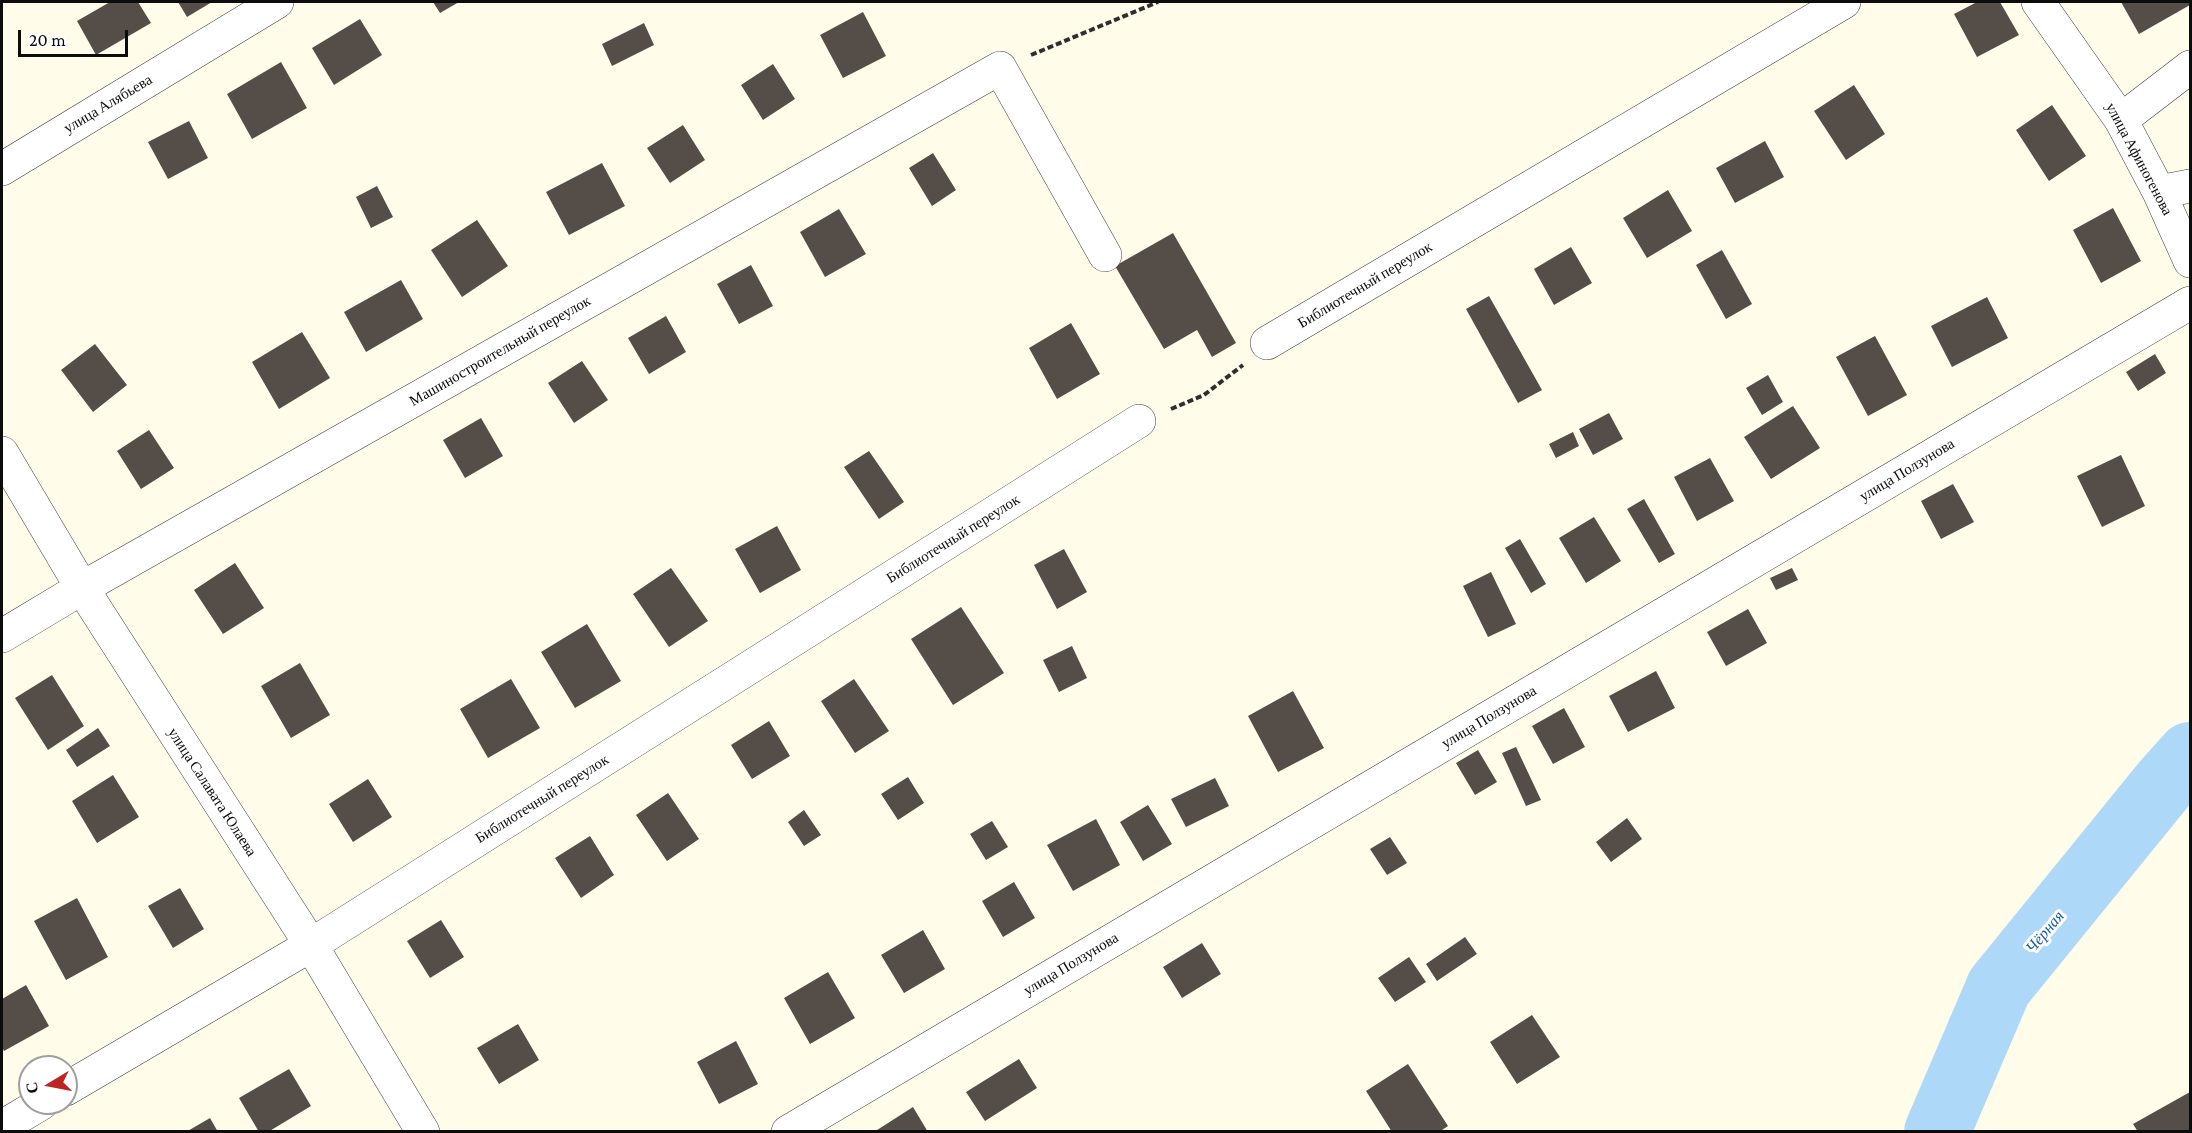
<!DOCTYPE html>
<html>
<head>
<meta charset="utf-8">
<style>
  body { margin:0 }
  #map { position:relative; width:2192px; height:1133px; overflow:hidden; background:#fffcea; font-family:"Crimson Pro",serif }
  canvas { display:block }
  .frame { position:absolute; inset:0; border:3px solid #0c0c0c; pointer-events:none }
  .north { position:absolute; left:18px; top:1055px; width:60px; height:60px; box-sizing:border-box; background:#fff; border:2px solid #9e9e9e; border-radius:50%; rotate:260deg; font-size:16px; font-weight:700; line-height:24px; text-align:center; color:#0c0c0c }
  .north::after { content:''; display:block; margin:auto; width:21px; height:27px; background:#be2422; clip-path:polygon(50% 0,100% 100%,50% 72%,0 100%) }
  .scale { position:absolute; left:18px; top:30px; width:110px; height:27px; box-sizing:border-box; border:3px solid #0c0c0c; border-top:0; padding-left:8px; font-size:18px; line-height:21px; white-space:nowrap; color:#0c0c0c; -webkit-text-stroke:4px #fff; paint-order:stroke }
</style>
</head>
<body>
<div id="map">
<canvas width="2192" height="1133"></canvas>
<div class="frame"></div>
<div class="north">С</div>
<div class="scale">20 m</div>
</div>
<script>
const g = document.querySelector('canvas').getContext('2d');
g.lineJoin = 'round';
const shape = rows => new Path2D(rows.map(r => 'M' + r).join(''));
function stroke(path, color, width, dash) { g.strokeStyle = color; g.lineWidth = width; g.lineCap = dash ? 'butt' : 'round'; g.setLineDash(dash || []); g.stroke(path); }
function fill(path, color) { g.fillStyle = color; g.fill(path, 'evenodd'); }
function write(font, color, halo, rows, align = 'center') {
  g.font = font + ' "Crimson Pro",serif'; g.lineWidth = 6; g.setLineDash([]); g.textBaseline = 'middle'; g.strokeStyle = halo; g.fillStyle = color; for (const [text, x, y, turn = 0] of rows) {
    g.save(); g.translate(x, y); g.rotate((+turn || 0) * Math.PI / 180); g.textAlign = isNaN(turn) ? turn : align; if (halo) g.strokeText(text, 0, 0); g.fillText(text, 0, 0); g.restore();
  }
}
stroke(shape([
  [1937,1132,1999,987,2164,784,2190,755]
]), '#aed8f7', 66);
fill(shape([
  [110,2,138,2,151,23,96,55,77,21],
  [178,2,212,2,187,17],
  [433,2,459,2,440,13],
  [1977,2,2000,2,2019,35,1977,57,1954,14],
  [2121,2,2190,2,2190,5,2139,34],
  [863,12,886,56,843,78,820,35],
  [360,19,382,55,334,85,312,48],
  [644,23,654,45,612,66,602,44],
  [281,62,307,108,252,139,227,94],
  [773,64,795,99,763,120,741,85],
  [1854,85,1885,134,1846,160,1814,111],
  [2052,105,2086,156,2049,181,2016,130],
  [189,121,208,158,168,179,148,142],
  [683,125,705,160,670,183,647,148],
  [1765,141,1784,177,1735,203,1716,168],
  [933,153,956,190,932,206,909,168],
  [602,163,625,206,569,235,546,192],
  [377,186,393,217,371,228,356,197],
  [1668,190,1692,231,1647,258,1623,218],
  [2113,208,2141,261,2101,283,2073,230],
  [839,209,866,254,825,277,800,232],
  [477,220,508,266,462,297,431,250],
  [1173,233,1236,343,1212,357,1197,330,1164,349,1115,266],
  [1571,247,1592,283,1554,305,1534,269],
  [1722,250,1752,304,1726,319,1696,265],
  [751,265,773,306,739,324,717,284],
  [401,280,423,319,366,352,344,312],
  [1489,296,1542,390,1518,403,1466,309],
  [1987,297,2008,338,1952,367,1931,326],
  [666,316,686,352,649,374,628,338],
  [1071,323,1100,374,1057,399,1029,348],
  [302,332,330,378,279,409,252,362],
  [1875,336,1907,395,1868,416,1836,357],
  [95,344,127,385,93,412,61,370],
  [2155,354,2166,373,2138,391,2126,372],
  [582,361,608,400,574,423,548,383],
  [1768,375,1783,402,1762,415,1746,388],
  [1793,406,1820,448,1771,479,1744,437],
  [1609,413,1623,439,1593,455,1579,429],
  [481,418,503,456,465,478,443,440],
  [149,430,174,468,141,489,117,451],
  [1573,432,1579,446,1556,458,1549,444],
  [869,451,904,502,879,519,844,467],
  [2121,455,2145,506,2102,527,2077,476],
  [1710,458,1734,501,1697,521,1674,477],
  [1953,484,1974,522,1941,539,1921,501],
  [1644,499,1675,554,1659,563,1627,509],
  [1594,517,1621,561,1586,583,1559,538],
  [777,526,801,570,760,593,735,549],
  [1520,539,1546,584,1531,593,1505,548],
  [1064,549,1087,592,1057,609,1034,565],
  [235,563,264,608,223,634,194,590],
  [671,568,708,621,669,647,633,594],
  [1792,568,1798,580,1776,590,1770,578],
  [1491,572,1516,624,1488,637,1463,586],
  [961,607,1004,673,953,705,911,639],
  [1748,609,1767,643,1726,666,1707,632],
  [587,624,621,681,575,708,541,652],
  [1072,646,1087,678,1059,692,1043,660],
  [300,663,330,715,291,738,261,686],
  [1656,671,1675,708,1628,732,1609,696],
  [52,675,84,726,48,750,15,698],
  [511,679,540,728,488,758,460,709],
  [854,679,889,731,855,753,821,701],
  [1293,691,1324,748,1278,772,1248,716],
  [1564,708,1585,747,1553,764,1532,726],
  [769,721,790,756,752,779,731,745],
  [98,728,110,746,77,767,66,750],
  [1516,747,1541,800,1526,806,1502,753],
  [1478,750,1497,782,1475,795,1456,763],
  [113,775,139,817,97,843,72,801],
  [908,777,924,803,898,820,881,794],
  [1215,778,1229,806,1186,827,1171,799],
  [368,779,392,817,353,842,329,804],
  [668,793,699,839,667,861,636,815],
  [1148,805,1172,844,1143,861,1120,822],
  [804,810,821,835,804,846,788,822],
  [1627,818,1642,839,1611,862,1596,842],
  [1096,819,1120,865,1073,891,1047,845],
  [992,821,1008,847,986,860,970,834],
  [590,836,614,875,581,898,555,858],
  [1390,837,1407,863,1387,875,1370,849],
  [1014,882,1035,918,1003,937,982,901],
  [180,888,204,929,173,948,148,906],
  [77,898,108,957,66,980,34,921],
  [441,920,464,957,430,978,407,941],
  [923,930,945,969,904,993,881,955],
  [1465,937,1477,954,1437,981,1426,964],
  [1202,943,1221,974,1182,998,1163,967],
  [1409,957,1426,982,1395,1002,1378,978],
  [828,972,855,1018,810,1044,784,998],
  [26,985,49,1026,4,1051,2,1047,2,999],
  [1532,1015,1560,1057,1517,1084,1490,1042],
  [518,1024,539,1060,499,1084,477,1048],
  [736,1041,758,1084,719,1104,697,1062],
  [1019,1059,1037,1088,985,1121,966,1092],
  [1408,1064,1448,1126,1439,1132,1392,1132,1366,1091],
  [289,1069,311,1106,268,1132,259,1132,239,1098],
  [2190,1092,2190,1132,2138,1132,2133,1124],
  [913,1107,928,1132,874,1132],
  [210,1118,218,1132,186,1132]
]), '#554e48');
const minor = shape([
  [2038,2,2121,120,2159,192,2190,261],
  [2121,120,2190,67],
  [2,169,277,2],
  [2159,192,2190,186],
  [1267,343,1844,2],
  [2,453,82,588,311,945,423,1132],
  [2,636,82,588,1000,68,1105,255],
  [66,1089,311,945,1139,421],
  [2,1127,42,1103],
  [788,1132,2190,303]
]);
stroke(minor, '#3f3f3f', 34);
stroke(shape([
  [1031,55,1158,2],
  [1171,409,1204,395,1243,365]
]), '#2e2e2e', 4, [6, 3]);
stroke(minor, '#fff', 33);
write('15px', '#0c0c0c', '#fff', [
  ["улица Алябьева",108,104,-31],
  ["улица Афиногенова",2139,159,62],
  ["Библиотечный переулок",1365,285,-31],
  ["Машиностроительный переулок",500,351,-30],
  ["улица Ползунова",1907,470,-31],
  ["Библиотечный переулок",953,539,-32],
  ["улица Ползунова",1489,717,-31],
  ["улица Салавата Юлаева",212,792,57],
  ["Библиотечный переулок",542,799,-32],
  ["улица Ползунова",1071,964,-31]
]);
write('italic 16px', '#145a9f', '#fff', [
  ["Чёрная",2045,932,-50]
]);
</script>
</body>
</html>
